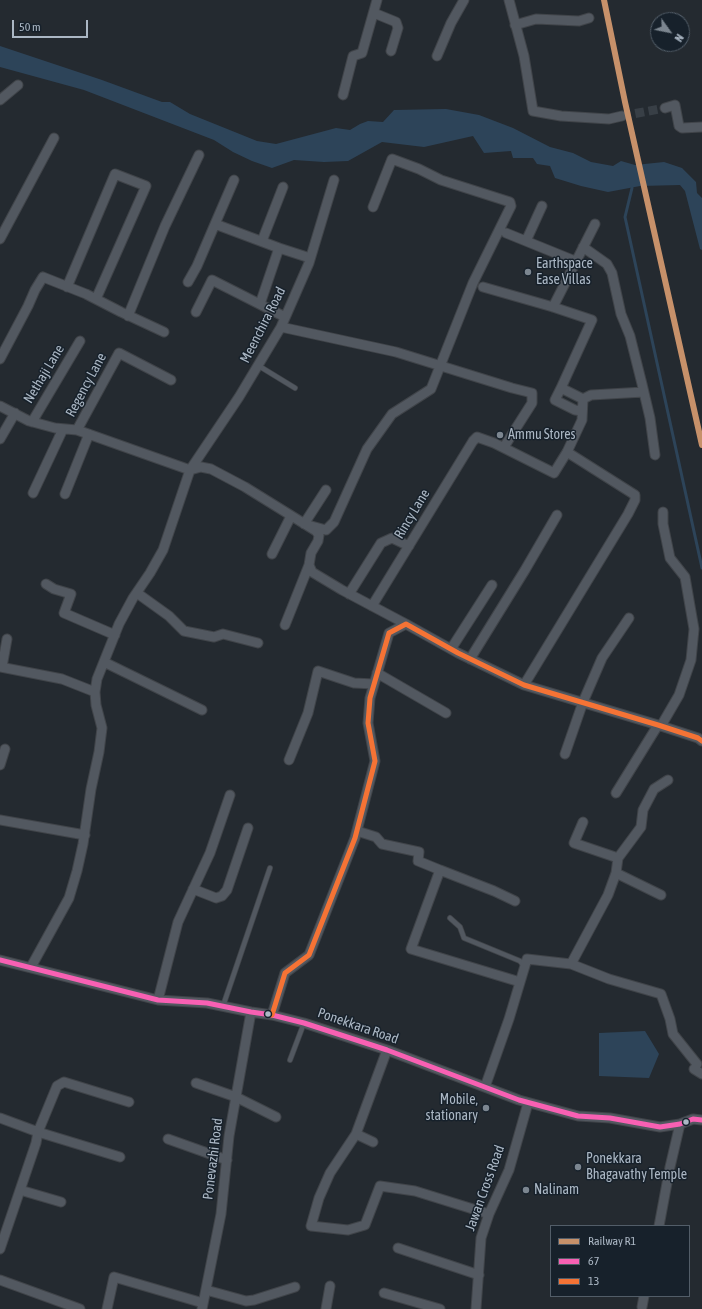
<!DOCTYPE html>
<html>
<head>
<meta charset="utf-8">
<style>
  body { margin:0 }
  #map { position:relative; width:702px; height:1309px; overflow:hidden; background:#242a30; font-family:"Asap Condensed",sans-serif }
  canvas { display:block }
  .legend { position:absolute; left:550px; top:1225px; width:140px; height:72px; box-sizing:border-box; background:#17212b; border:1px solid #525d68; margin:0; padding:5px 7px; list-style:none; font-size:12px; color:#abb7c4 }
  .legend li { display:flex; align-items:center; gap:8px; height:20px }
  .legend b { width:20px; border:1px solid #525d68 }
  .north { position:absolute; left:650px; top:12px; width:40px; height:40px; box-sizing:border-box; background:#17212b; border:1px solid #525d68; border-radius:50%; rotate:123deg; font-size:11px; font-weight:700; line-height:16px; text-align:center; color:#abb7c4 }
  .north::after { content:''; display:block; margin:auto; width:14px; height:18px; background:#7c8690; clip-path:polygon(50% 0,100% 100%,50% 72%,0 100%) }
  .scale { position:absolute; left:12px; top:20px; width:76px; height:18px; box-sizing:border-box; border:2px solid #abb7c4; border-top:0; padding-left:5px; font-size:12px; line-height:14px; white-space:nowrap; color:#abb7c4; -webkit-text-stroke:3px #17212b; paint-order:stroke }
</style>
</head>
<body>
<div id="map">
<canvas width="702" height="1309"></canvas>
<ul class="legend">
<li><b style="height:5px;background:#c7916a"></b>Railway R1</li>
<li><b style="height:5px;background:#f860b3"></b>67</li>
<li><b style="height:5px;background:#f57335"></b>13</li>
</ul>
<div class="north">N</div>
<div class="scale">50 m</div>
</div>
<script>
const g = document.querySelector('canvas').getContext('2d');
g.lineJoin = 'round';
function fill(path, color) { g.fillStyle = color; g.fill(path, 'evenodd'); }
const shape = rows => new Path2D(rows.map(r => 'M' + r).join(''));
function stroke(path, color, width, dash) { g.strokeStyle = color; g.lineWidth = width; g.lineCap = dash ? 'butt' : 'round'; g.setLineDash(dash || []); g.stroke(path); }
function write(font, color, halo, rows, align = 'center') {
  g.font = font + ' "Asap Condensed",sans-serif'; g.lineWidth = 3; g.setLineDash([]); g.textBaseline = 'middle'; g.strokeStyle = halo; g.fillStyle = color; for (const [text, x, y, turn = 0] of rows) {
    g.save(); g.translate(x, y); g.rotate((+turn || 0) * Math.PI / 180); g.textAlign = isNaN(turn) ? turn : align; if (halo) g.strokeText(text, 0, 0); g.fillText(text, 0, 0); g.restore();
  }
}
fill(shape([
  [0,46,102,80,162,102,170,102,190,114,257,141,276,144,336,128,350,130,360,124,368,121,383,122,394,110,446,109,479,115,513,128,550,147,573,153,591,162,613,166,621,161,635,165,664,162,682,168,696,182,697,193,702,198,702,250,700,249,685,191,680,185,640,186,608,192,581,186,555,178,550,166,537,164,533,158,513,158,511,151,484,153,473,136,424,147,382,142,348,161,324,162,294,160,272,168,252,161,233,152,214,140,84,90,0,67],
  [645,1031,659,1054,649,1078,599,1076,599,1033]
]), '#2d4459');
stroke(shape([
  [632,188,625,217,702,568]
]), '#2d4459', 3);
stroke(shape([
  [622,116,665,108]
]), '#383f46', 9, [9, 4.5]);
const service = shape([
  [259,366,295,388],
  [450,918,460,927,464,938,520,961,525,967],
  [223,1006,270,868],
  [290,1060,304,1023]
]);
const minor = shape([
  [509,0,524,56,533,111,561,116,609,119,622,116],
  [374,13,396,22,398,28,391,51],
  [515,25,536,19,579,21,589,18],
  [437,56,451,23,464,0],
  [343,95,353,56,362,53,377,0],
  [0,100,18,85],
  [665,108,675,105,679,126,682,128,702,127],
  [234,180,215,224,279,248,260,304],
  [506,233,575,261],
  [0,239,54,138],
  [262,241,283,187],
  [526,241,542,206],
  [583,247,607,264,612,273,621,314,630,336,642,384,650,418,655,455],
  [279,248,310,258],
  [188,282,197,266,215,224],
  [67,287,115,174,146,186,96,299],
  [553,307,595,224],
  [196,312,212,280,285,317],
  [128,316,165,226,199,155],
  [281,327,396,352,512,388,532,393,532,403,504,447],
  [0,359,28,306,35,290,43,277,86,294,121,312,164,332],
  [561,388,555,400,575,410,582,411],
  [583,399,591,395,644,392],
  [0,406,29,421,55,428,77,430,190,470,163,550,150,573,133,598,119,624,97,679,95,692,96,705,102,728,99,752,91,789,83,844,77,871,69,898,31,967],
  [32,422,80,341],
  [77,430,119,353,171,380],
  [0,439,15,413],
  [190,470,239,397,281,327,309,263,334,180],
  [190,470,201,467,211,469,245,487,316,531,319,535,318,541,311,553,309,565,312,572,342,590,406,624],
  [326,490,304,524,326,530,334,522,367,449,392,414,431,389,473,283,511,206,510,202,441,180,419,169,392,159,373,207],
  [33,493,63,429],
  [65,494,89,434],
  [272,554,291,516],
  [46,584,54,589,71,594,64,613,115,635],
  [137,593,169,616,184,631,214,637,223,634,258,643],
  [349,594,381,543,392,538,409,546],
  [372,606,473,441,477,437,494,443,554,473,567,452,582,420,583,399,561,388,592,320,553,307,483,287],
  [285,625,309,565],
  [451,649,492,585],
  [470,659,525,570,557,515],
  [104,662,202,710],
  [0,667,62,679,95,692],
  [2,667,7,639],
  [377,673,446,713],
  [524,685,628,514,635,500,635,495,567,452],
  [661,726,679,695,691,660,694,629,685,577,670,558,663,524,663,512],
  [565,754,583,702,602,658,629,618],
  [289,760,308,713,318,671,354,683,374,684],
  [0,765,5,749],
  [616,793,658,725],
  [0,820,85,835],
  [583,822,574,843,618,858],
  [357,831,376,837,382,844,419,852,418,861,440,870],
  [616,873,661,895],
  [193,889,216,898,222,896,227,890,248,828],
  [515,901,494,891,440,870,411,949,520,982],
  [0,960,158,1000,207,1003,251,1012,272,1015,304,1023,387,1050,519,1100,578,1116,610,1118,660,1127,680,1124,693,1119,702,1120],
  [571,964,608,895,616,873,618,858,641,827,643,810,654,789,668,780],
  [158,1000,178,922,210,853,230,795],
  [272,1015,285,973,309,955,355,838,375,761,368,723,370,698,389,633,406,624,458,653,524,685,658,725,698,738,702,741],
  [694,1069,702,1074],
  [196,1083,236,1097,276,1117],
  [485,1087,509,1019,527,959,571,964,609,979,661,994,670,1019,673,1034,697,1064],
  [0,1118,38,1132,36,1143,0,1249],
  [356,1134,330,1173,319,1198,311,1226,348,1230,365,1225,380,1186,415,1191,489,1214],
  [168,1139,227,1160],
  [373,1142,356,1134,387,1050],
  [120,1157,38,1132,57,1086,64,1082,129,1102],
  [20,1190,61,1202],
  [659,1226,670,1167,680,1124],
  [398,1248,479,1275],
  [0,1280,80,1309],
  [206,1290,246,1301,254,1300,295,1287],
  [384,1293,440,1309],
  [642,1307,644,1296],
  [107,1309,114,1277,203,1303],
  [202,1309,221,1214,229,1136,251,1012],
  [326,1309,330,1286],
  [476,1309,481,1238,489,1214,509,1170,528,1103]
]);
stroke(service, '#404449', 6);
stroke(minor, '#404449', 11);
stroke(service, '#525860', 4.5);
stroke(minor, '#525860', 9);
stroke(shape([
  [0,960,158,1000,207,1003,251,1012,272,1015,304,1023,387,1050,519,1100,578,1116,610,1118,660,1127,680,1124,693,1119,702,1120]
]), '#f860b3', 5);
stroke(shape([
  [272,1015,285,973,309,955,355,838,375,761,368,723,370,698,389,633,406,624,458,653,524,685,658,725,698,738,702,741]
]), '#f57335', 5);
stroke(shape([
  [604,0,625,102,702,445]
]), '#c7916a', 6);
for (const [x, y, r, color] of [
  [528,272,4,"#7c8690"],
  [500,435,4,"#7c8690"],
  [268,1014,3.5,"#abb7c4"],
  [486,1108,4,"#7c8690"],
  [686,1122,3.5,"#abb7c4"],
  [578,1167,4,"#7c8690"],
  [526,1190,4,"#7c8690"]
]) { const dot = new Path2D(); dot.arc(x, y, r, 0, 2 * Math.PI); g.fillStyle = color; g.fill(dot); stroke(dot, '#17212b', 1.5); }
write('14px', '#abb7c4', '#17212b', [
  ["Earthspace",536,264],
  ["Ease Villas",536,280],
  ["Ammu Stores",508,435],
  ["Mobile,",478,1100,"right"],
  ["stationary",478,1116,"right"],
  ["Ponekkara",586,1159],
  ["Bhagavathy Temple",586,1175],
  ["Nalinam",534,1190]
], 'left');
write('14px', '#abb7c4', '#17212b', [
  ["Meenchira Road",263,325,-63],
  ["Nethaji Lane",44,374,-59],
  ["Regency Lane",86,385,-62],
  ["Rincy Lane",412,514,-59],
  ["Ponekkara Road",358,1026,19],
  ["Ponevazhi Road",213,1159,-83],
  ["Jawan Cross Road",485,1188,-70]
]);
</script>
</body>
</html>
